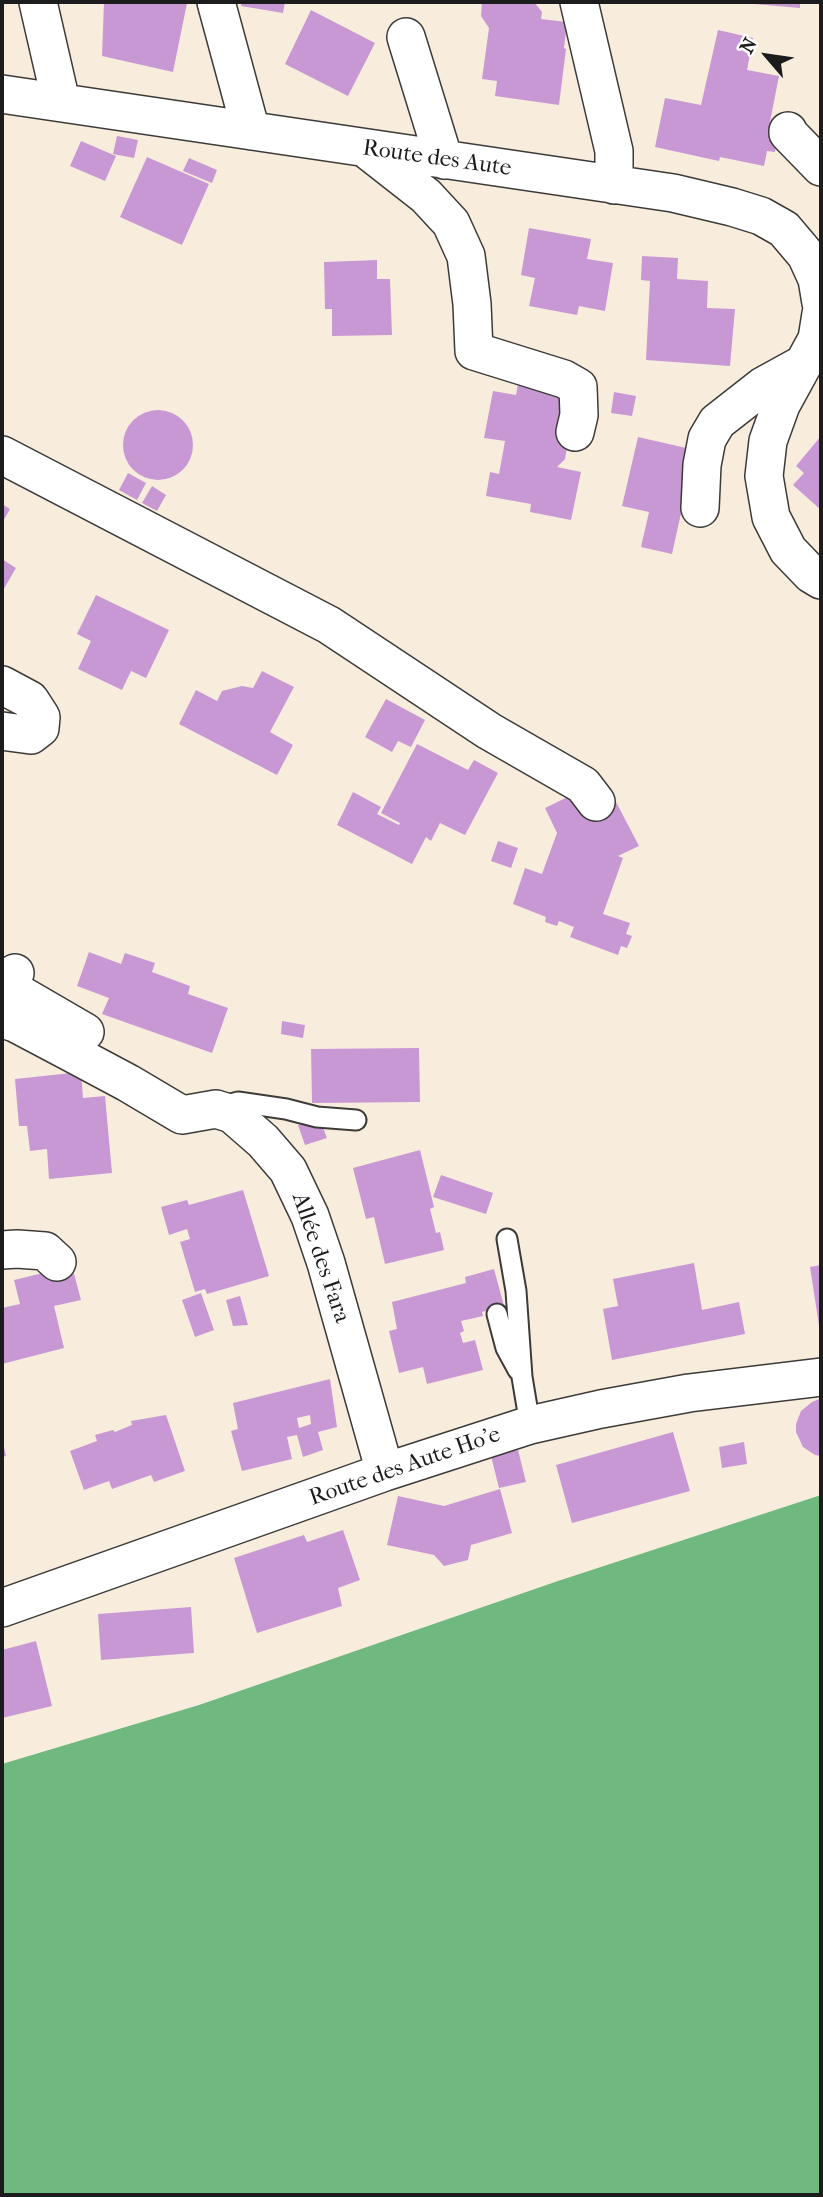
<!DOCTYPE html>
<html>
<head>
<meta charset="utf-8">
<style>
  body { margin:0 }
  #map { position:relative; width:823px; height:2197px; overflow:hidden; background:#f8eddc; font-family:"IM FELL French Canon",serif }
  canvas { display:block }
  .frame { position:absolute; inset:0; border:4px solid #1c1c1c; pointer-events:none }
  .north { position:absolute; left:732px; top:21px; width:70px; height:70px; -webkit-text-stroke:5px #fff; paint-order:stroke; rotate:299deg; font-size:19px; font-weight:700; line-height:28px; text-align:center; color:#1c1c1c }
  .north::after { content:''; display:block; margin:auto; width:24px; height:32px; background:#1c1c1c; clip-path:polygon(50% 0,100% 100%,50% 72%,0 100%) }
</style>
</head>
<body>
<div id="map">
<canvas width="823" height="2197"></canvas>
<div class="frame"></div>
<div class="north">N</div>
</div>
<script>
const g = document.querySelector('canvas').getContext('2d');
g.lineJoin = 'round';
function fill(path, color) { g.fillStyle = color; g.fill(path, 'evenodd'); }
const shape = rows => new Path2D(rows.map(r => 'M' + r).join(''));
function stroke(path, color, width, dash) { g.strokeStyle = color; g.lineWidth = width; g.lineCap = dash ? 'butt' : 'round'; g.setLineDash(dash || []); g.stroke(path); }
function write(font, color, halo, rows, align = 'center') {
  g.font = font + ' "IM FELL French Canon",serif'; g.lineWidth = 5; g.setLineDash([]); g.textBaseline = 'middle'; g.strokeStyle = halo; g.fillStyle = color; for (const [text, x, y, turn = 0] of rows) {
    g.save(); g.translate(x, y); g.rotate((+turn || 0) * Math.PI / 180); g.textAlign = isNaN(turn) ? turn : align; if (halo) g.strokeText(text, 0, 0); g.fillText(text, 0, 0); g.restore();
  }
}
fill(shape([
  [821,1495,821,2195,2,2195,2,1764,199,1705,558,1581]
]), '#6fb880');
fill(shape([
  [104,2,187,3,173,72,102,56],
  [242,2,285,2,283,13,241,6],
  [482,2,534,2,542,12,541,19,567,22,564,48,566,49,559,105,495,96,497,81,482,79,489,28,481,16],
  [755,2,800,2,800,8,754,4],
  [311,10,375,43,348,96,285,64],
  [718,30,753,38,747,70,779,76,768,132,778,134,775,152,767,151,764,166,720,157,719,161,655,147,665,98,701,105],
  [117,136,138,140,134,158,113,154],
  [81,141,116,156,105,181,70,166],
  [147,157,209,184,182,245,120,217],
  [189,158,217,170,212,183,183,171],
  [529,228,591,239,587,259,613,263,605,311,579,306,577,315,529,306,535,278,521,275],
  [642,256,678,258,677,279,708,281,707,308,735,309,730,366,646,360,650,281,641,280],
  [377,260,377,279,390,279,392,335,332,336,332,309,325,309,324,262],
  [518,384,563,392,567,447,565,459,557,467,581,472,571,520,530,512,531,504,486,496,490,472,499,474,505,441,484,438,493,391,516,395],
  [614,392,636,396,632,416,611,413],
  '123 445a35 35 0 1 1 70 0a35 35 0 1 1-70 0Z',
  [821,436,821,510,793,485,804,473,796,466],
  [638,437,695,450,672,554,641,547,649,512,622,506],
  [128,473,146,483,137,500,119,490],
  [152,486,166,495,157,511,142,503],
  [2,504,10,509,2,523],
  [2,559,16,568,2,592],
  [96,595,169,630,146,678,131,671,122,690,78,669,91,641,77,634],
  [262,671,294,687,270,732,293,745,277,775,179,724,196,690,217,701,222,691,242,686,253,688],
  [386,699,425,720,411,747,398,741,392,752,365,737],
  [417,744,468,770,474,760,498,773,465,835,440,823,431,841,426,837,412,864,337,825,353,792,381,807,377,814,399,825,400,823,381,813],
  [582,790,593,810,615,800,639,846,618,856,623,858,603,914,630,923,626,934,632,936,627,948,621,946,618,955,570,937,574,927,559,921,557,926,545,922,546,917,513,904,525,868,542,874,557,833,545,808],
  [498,841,518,848,511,868,491,861],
  [89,952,121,964,125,953,155,963,152,972,190,986,188,994,228,1008,212,1053,102,1014,109,998,77,986],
  [282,1021,305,1025,303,1038,281,1034],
  [419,1048,420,1102,312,1103,311,1049],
  [81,1072,83,1098,105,1096,112,1173,49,1179,47,1149,30,1151,27,1126,19,1126,15,1079],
  [319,1117,327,1138,305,1145,298,1125],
  [420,1150,434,1207,430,1209,436,1233,440,1232,444,1250,385,1264,374,1217,366,1219,353,1168],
  [441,1175,493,1193,486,1214,433,1197],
  [243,1190,269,1276,207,1294,205,1289,195,1292,180,1242,190,1239,187,1229,169,1235,161,1207,187,1200,189,1205],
  [694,1263,702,1310,739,1302,745,1334,612,1360,603,1309,618,1306,613,1279],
  [821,1265,821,1332,820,1332,810,1267],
  [72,1266,81,1300,54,1306,64,1348,2,1364,2,1308,20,1304,14,1280],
  [494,1269,504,1306,482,1312,483,1316,461,1321,464,1331,460,1333,463,1343,475,1340,483,1370,427,1384,423,1367,399,1373,389,1331,397,1329,392,1302,466,1283,465,1277],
  [201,1293,214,1330,195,1337,182,1300],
  [240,1296,248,1325,233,1326,226,1300],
  [330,1379,337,1427,318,1432,323,1450,303,1457,297,1435,287,1437,292,1459,242,1471,231,1431,238,1429,233,1403],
  [310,1415,311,1424,299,1428,297,1418],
  [819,1399,821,1399,821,1456,815,1455,803,1447,796,1432,796,1424,801,1411,812,1402],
  [166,1415,185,1471,154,1482,151,1475,112,1489,109,1481,84,1490,70,1451,97,1441,95,1435,113,1430,115,1432,132,1425,131,1421],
  [673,1432,690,1491,572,1523,556,1465],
  [2,1439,6,1456,2,1457],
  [744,1442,747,1464,722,1468,719,1447],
  [518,1450,526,1482,499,1488,491,1456],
  [500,1489,512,1533,471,1545,468,1560,444,1566,434,1555,387,1545,398,1496,444,1506],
  [343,1530,360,1580,338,1588,342,1606,257,1633,234,1558,304,1535,307,1542],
  [191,1607,194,1653,101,1660,98,1614],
  [36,1641,52,1706,2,1718,2,1650]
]), '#c898d5');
const service = shape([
  [224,1106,238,1102,286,1109,317,1117,356,1120],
  [507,1239,516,1291,522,1377,530,1425],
  [497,1314,506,1348,518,1370]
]);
const minor = shape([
  [38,2,61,102],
  [216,2,251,131],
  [579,2,614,151,614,185],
  [406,37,444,160],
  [2,94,673,193,732,207,761,216,784,229,806,255,817,279,821,303],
  [788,131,788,133,821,167],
  [366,149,426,196,451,223,466,256,472,304,474,351,564,379,578,387,579,415,575,432],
  [821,314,817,339,781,405,768,441,764,476,771,517,788,550,811,574,821,580],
  [2,455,329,625,489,731,583,785,596,802],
  [700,508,702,465,707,439,717,422,763,386,803,364],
  [2,685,30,700,41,717,40,728,31,735,2,731],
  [15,973,9,980,11,989,85,1032],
  [2,1019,15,1023,68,1051,128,1083,182,1115,216,1109,232,1114,263,1141,288,1170,310,1216,326,1263,385,1472],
  [2,1250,17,1249,45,1251,57,1262],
  [2,1608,385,1472,530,1425,601,1409,689,1393,821,1377]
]);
stroke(service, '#3d3b39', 23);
stroke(minor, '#3d3b39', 40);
stroke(service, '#fff', 19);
stroke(minor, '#fff', 37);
write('23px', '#1c1c1c', '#fff', [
  ["Route des Aute",437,159,8],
  ["Allée des Fara",320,1258,71],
  ["Route des Aute Ho'e",405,1467,-19]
]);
</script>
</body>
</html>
